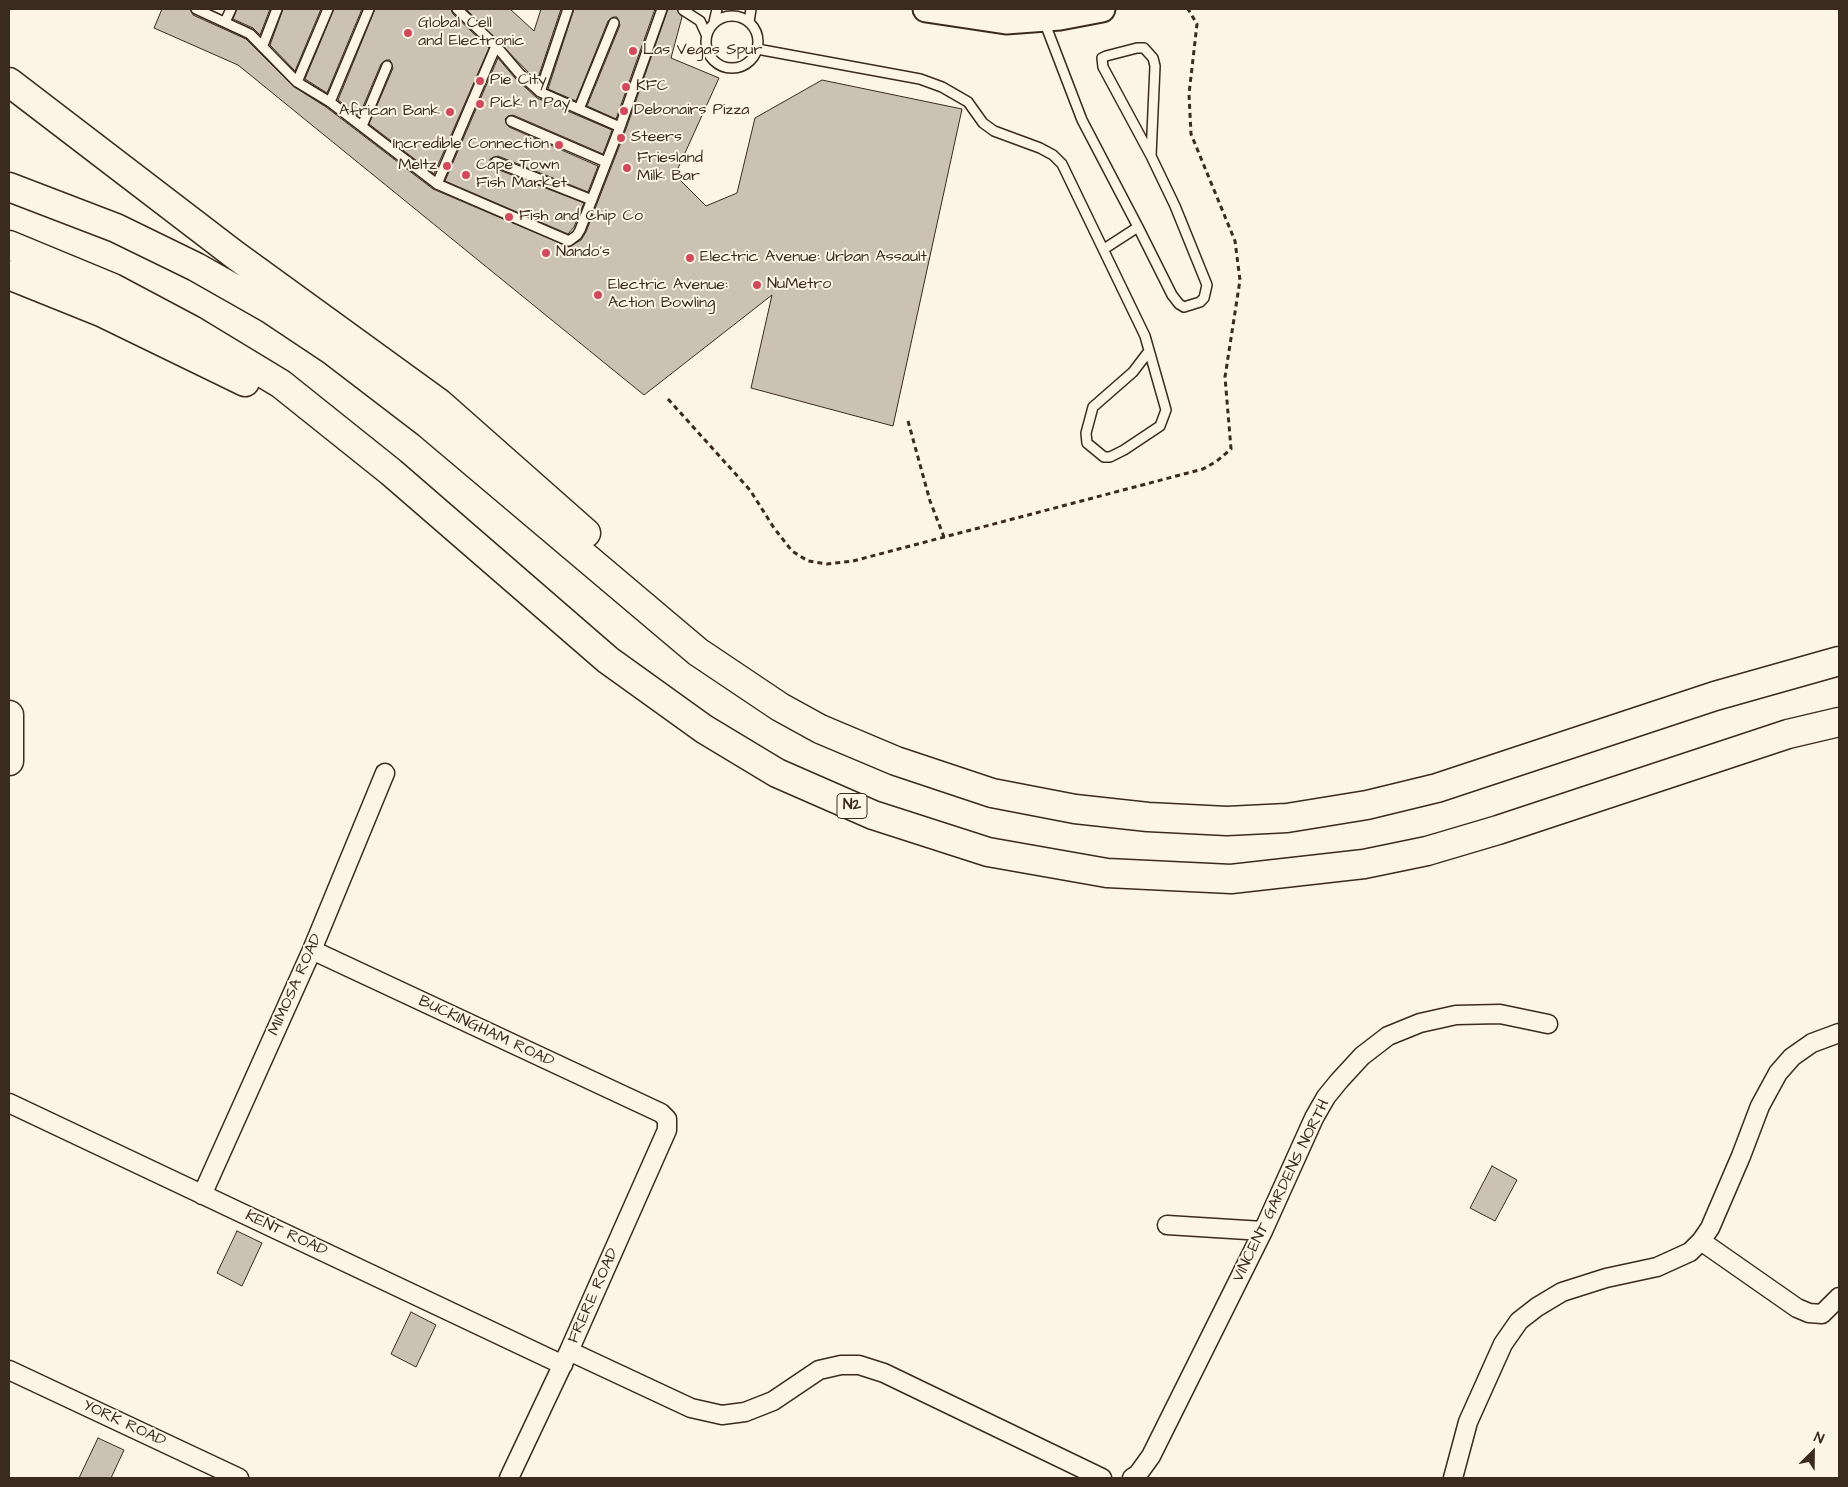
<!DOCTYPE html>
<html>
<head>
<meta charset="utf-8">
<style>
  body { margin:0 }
  #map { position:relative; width:1848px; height:1487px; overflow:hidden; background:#fcf5e5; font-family:"Architects Daughter",sans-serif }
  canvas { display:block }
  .frame { position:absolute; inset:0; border:10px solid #3b2a1e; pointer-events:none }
  .north { position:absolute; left:1788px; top:1427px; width:50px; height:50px; -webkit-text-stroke:4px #fcf5e5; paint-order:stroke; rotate:23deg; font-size:14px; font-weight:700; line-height:20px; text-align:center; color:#3b2a1e }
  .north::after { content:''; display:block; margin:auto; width:18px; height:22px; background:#3b2a1e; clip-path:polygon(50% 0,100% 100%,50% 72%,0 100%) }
</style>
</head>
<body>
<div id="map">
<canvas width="1848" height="1487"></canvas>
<div class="frame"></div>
<div class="north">N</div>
</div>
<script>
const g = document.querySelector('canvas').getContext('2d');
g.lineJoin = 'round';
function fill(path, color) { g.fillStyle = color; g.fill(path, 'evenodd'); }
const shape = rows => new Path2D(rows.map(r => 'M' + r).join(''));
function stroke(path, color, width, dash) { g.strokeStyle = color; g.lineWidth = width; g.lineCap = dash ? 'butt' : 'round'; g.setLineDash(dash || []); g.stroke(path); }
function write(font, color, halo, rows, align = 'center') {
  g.font = font + ' "Architects Daughter",sans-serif'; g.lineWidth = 4; g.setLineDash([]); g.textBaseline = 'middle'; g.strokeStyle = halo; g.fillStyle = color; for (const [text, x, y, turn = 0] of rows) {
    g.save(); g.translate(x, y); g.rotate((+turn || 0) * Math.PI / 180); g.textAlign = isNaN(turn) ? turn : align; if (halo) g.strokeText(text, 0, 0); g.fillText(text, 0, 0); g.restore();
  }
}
const building = shape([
  [162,9,190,9,193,15,246,39,293,86,326,107,433,189,569,247,581,240,586,232,626,129,668,9,677,9,682,17,671,58,719,78,675,175,706,206,737,193,755,118,822,80,962,109,893,426,751,388,772,295,644,395,238,65,154,28,162,9],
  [237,9,270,9,260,35,253,28,233,19,237,9],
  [283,9,321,9,295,71,270,45,283,9],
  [334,9,362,9,327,93,305,79,334,9],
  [375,9,451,9,453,14,489,48,434,174,369,124,393,68,390,60,386,60,381,64,359,116,338,100,375,9],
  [466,9,510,9,534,31,541,9,561,9,537,81,466,9],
  [574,9,655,9,616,119,587,106,620,25,617,17,613,17,608,21,576,101,548,89,574,9],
  [498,58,515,78,537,98,612,130,603,154,513,115,508,116,505,119,509,127,598,166,588,192,498,156,490,159,490,163,494,168,584,203,574,227,568,234,445,181,498,58],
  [1492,1166,1517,1180,1495,1221,1470,1208,1492,1166],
  [237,1231,262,1243,242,1286,217,1273,237,1231],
  [411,1312,436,1325,416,1367,391,1354,411,1312],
  [98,1438,124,1450,111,1478,79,1478,98,1438]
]);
fill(building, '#ccc2b3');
stroke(building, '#3b2a1e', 1);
const service = shape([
  [196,9,250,34,297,82],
  [328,9,297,82,330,102,437,184],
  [457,9,496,46,519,73,540,92,620,127,662,9],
  [683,10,700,21,706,34],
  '706 42a26 26 0 1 1 52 0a26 26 0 1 1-52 0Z',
  [1044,21,1082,120,1138,227,1104,249],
  [225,22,231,9],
  [714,22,717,9],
  [749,22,751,9],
  [263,45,277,9],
  [496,46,437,184,569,241,577,235,580,230,620,127],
  [757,49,920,79,942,87,968,102,983,123,994,131,1040,148,1053,155,1062,164,1145,336,1166,410,1160,426,1124,450,1110,457,1104,457,1087,443,1086,433,1093,407,1133,372,1149,351],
  [540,92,568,9],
  [330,102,369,9],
  [579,109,614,23],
  [511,121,606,162],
  [362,126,387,66],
  [496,162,592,200],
  [1138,227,1172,295,1179,304,1184,307,1200,302,1204,298,1207,285,1175,206,1151,156,1103,67,1102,58,1106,56,1137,48,1144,48,1153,58,1155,66,1151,156]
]);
const minor = shape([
  [312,950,661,1113,667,1119,667,1130,569,1351,509,1478],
  [9,1103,563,1365],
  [202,1195,312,950,385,773],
  [1167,1225,1263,1231],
  [1701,1241,1797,1308,1809,1313,1822,1314,1839,1297],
  [569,1351,691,1408,722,1415,745,1412,773,1401,819,1370,841,1365,859,1365,884,1373,1102,1478],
  [9,1370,239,1478],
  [1132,1478,1138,1474,1151,1456,1263,1231,1314,1118,1326,1097,1339,1081,1362,1056,1388,1036,1420,1023,1456,1015,1500,1014,1548,1024],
  [1453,1478,1468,1422,1503,1344,1519,1321,1537,1307,1562,1292,1606,1278,1657,1267,1690,1252,1701,1241,1710,1228,1741,1156,1760,1106,1778,1073,1792,1057,1812,1043,1839,1033]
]);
const secondary = shape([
  [926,9,1006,21,1060,17,1102,9]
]);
const primary = shape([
  [9,715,9,761]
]);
const motorway = shape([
  [9,82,235,255,439,403,586,533],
  [9,187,116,228,196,267,270,309,330,349,428,424,698,652,780,707,820,729,896,761,992,793,1075,809,1148,817,1227,821,1287,818,1367,805,1437,788,1715,696,1839,661],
  [9,245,113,288,192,330,281,384,391,472,608,660,704,729,777,773,873,815,988,852,1107,873,1231,879,1364,864,1427,851,1498,830,1788,734,1839,722],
  [9,275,101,312,245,382]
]);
stroke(service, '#3b2a1e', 12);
stroke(minor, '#3b2a1e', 21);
stroke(secondary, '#3b2a1e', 29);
stroke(primary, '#3b2a1e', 31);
stroke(motorway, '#3b2a1e', 31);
stroke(shape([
  [668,399,750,490,774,528,792,551,808,561,827,564,853,561,1203,469,1217,461,1231,449,1225,377,1240,280,1235,241,1191,134,1189,94,1197,24,1188,9],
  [908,421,930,501,944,537]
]), '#3b2a1e', 3, [5, 4]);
stroke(service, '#fcf5e5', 9);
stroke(minor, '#fcf5e5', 18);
stroke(secondary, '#fcf5e5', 25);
stroke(primary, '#fcf5e5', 28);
stroke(motorway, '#fcf5e5', 28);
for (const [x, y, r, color] of [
  [408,33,5,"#d1495b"],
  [633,51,5,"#d1495b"],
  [480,81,5,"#d1495b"],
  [626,87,5,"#d1495b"],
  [480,104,5,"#d1495b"],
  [624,111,5,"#d1495b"],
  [450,112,5,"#d1495b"],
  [621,138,5,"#d1495b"],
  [559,145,5,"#d1495b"],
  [447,166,5,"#d1495b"],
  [627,168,5,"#d1495b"],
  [466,175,5,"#d1495b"],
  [509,217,5,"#d1495b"],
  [546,253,5,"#d1495b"],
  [690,258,5,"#d1495b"],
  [757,285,5,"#d1495b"],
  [598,295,5,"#d1495b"]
]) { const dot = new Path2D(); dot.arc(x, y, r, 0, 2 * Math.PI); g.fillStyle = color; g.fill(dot); stroke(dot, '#fcf5e5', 2); }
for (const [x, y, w] of [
  [852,806,30]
]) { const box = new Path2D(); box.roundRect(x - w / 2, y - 12.5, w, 25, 4); g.fillStyle = '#fcf5e5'; g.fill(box); stroke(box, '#3b2a1e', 1); }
write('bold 15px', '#3b2a1e', null, [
  ["N2",852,806]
]);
write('16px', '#3b2a1e', '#fcf5e5', [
  ["Global Cell",418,24],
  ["and Electronic",418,42],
  ["Las Vegas Spur",643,51],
  ["Pie City",490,81],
  ["KFC",636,87],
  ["Pick n Pay",490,104],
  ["Debonairs Pizza",634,111],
  ["African Bank",440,112,"right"],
  ["Steers",631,138],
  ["Incredible Connection",549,145,"right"],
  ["Friesland",637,159],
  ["Milk Bar",637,177],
  ["Meltz",437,166,"right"],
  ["Cape Town",476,166],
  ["Fish Market",476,184],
  ["Fish and Chip Co",519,217],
  ["Nando's",556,253],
  ["Electric Avenue: Urban Assault",700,258],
  ["NuMetro",767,285],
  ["Electric Avenue:",608,286],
  ["Action Bowling",608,304]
], 'left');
write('16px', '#3b2a1e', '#fcf5e5', [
  ["MIMOSA ROAD",296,985,-66],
  ["BUCKINGHAM ROAD",486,1032,25],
  ["VINCENT GARDENS NORTH",1282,1191,-64],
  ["KENT ROAD",286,1234,25],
  ["FRERE ROAD",594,1296,-66],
  ["YORK ROAD",124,1424,25]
]);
</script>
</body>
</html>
